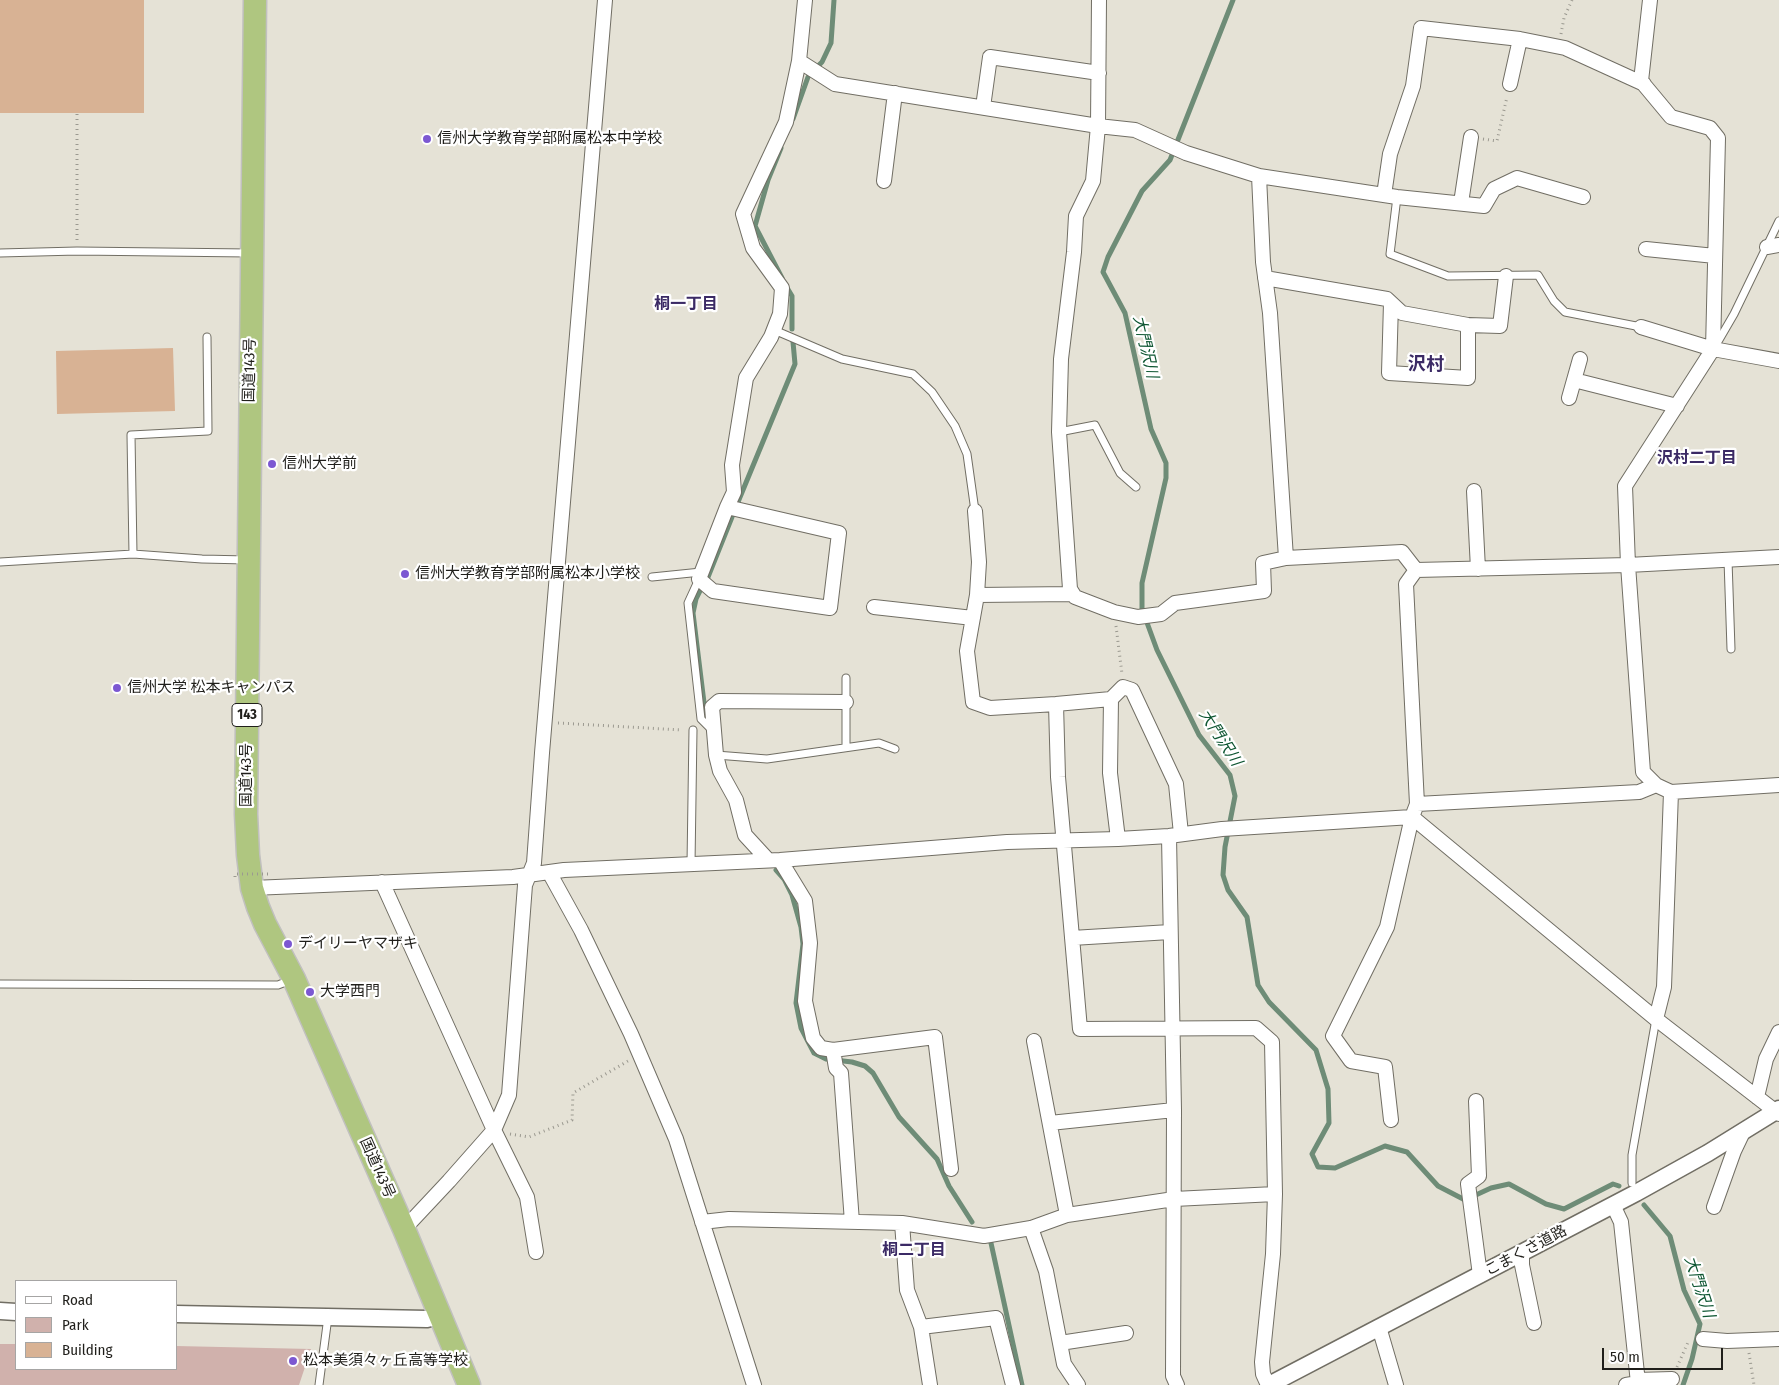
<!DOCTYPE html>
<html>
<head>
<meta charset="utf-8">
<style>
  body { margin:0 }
  #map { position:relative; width:1779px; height:1385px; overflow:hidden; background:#e5e2d6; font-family:"Fira Sans Condensed",sans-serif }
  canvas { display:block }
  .legend { position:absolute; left:15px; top:1280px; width:162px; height:90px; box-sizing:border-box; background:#fff; border:1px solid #a6a5a4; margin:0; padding:6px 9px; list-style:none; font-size:15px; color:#201f1b }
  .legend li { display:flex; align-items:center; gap:10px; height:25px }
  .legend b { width:25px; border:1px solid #a6a5a4 }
  .scale { position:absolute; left:1602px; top:1348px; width:121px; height:22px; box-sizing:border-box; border:2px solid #201f1b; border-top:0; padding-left:6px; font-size:15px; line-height:18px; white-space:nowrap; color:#201f1b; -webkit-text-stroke:4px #fff; paint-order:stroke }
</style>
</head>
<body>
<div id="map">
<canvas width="1779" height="1385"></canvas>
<ul class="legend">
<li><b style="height:6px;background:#fff"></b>Road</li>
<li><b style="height:14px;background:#d0b1ac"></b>Park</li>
<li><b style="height:14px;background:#d8b294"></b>Building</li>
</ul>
<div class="scale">50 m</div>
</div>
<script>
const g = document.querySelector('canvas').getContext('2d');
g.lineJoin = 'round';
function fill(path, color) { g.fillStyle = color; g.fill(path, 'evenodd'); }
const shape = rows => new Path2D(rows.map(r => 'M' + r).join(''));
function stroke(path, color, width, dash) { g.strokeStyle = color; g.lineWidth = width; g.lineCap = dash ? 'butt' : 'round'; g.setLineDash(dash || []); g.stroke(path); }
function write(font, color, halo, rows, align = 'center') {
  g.font = font + ' "Fira Sans Condensed","Noto Sans JP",sans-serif'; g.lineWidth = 4.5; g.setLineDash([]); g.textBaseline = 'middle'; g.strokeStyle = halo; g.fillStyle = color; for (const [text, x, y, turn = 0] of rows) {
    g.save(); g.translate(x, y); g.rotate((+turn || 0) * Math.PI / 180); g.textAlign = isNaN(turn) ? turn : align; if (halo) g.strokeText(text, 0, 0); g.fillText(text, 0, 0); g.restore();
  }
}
fill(shape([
  [0,1344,16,1344,16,1369,176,1369,176,1346,311,1349,299,1385,0,1385]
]), '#d0b1ac');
stroke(shape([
  [1233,0,1170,160,1142,191,1108,257,1103,272,1125,313,1151,429,1166,463,1166,478,1142,583,1142,609,1157,650,1199,735,1230,775,1235,796,1225,847,1223,875,1228,890,1247,917,1258,985,1269,1002,1316,1050,1328,1089,1329,1123,1312,1154,1318,1167,1335,1168,1385,1146,1407,1152,1438,1186,1465,1200,1491,1188,1509,1184,1546,1204,1564,1209,1613,1184,1619,1186],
  [817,67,822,62,831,43,834,0],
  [793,119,808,77],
  [781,148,768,180,755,226,782,278],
  [786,286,792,296,792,329],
  [738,502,795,364,793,342],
  [708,577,732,517],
  [701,589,696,599,693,613,706,719],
  [776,870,784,879,792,895,801,927,803,944,796,1003,801,1028,814,1053,826,1059,852,1062,865,1066,873,1073,899,1117,937,1159,949,1186,972,1222],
  [1644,1205,1670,1236,1684,1290,1700,1324,1692,1359,1683,1385],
  [991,1243,1022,1385]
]), '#6e8c77', 5);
fill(shape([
  [0,0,144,0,144,113,0,113],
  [173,348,175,411,57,414,56,351]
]), '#d8b294');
const service = shape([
  [1397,197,1390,254,1448,276,1538,275,1554,301,1565,312,1641,327],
  [0,253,77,251,249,253],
  [774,330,842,359,913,374,932,392,955,426,967,454,975,511],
  [1716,345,1734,314,1779,221],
  [1059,432,1095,425,1120,473,1136,487],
  [133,554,131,435,208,431,207,337],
  [1728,560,1731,649],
  [0,562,133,554,202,559,247,560],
  [652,577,701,572],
  [699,579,688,603,701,719,713,731],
  [846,747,846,678],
  [716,755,767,759,879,743,895,749],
  [691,864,693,730],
  [0,984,278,985,291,980],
  [1632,1183,1632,1155,1656,1019],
  [319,1385,328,1317]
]);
const minor = shape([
  [1099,0,1098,126,1093,181,1076,216,1074,252,1061,359,1059,432,1070,589,1075,597,1114,612,1138,617,1161,614,1175,603,1264,591,1263,563,1286,558,1402,552,1416,570],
  [1650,0,1641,81,1671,117,1710,128,1718,138,1713,349,1625,486,1628,565,1643,772,1656,785,1671,792,1779,785],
  [799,61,835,84,1098,126,1135,130,1186,153,1259,176,1397,197,1484,206,1494,189,1517,178,1583,197],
  [1510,84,1520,39],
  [983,107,990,57,1099,73],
  [1259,176,1263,262,1270,313,1286,558],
  [884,181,895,93],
  [1384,195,1390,154,1413,86,1421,28,1520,39,1565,48,1644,84],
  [1461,203,1471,137],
  [1767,247,1779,245],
  [1646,249,1715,256],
  [1265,278,1387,299,1402,313,1468,325,1500,326,1506,276],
  [1391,303,1389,373,1468,378,1468,325],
  [1641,327,1713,349,1779,361],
  [1574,380,1677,406],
  [1569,398,1580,359],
  [1474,491,1478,569],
  [727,507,839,533,830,608,713,591,699,579,727,507,734,492,732,465,746,378,771,337,780,314,782,288,753,248,743,214,786,122,799,61,805,0],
  [975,511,979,562,977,595,967,651,973,702,990,708,1056,704,1111,699,1123,687,1132,690,1176,784,1181,834],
  [1416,570,1628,565,1779,557],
  [977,595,1073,594],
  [874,607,973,618],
  [1111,699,1110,773,1118,839],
  [1056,704,1058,777,1080,1029,1256,1028,1272,1042,1275,1194,1273,1254,1262,1362,1263,1374,1268,1385],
  [1417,804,1639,792,1656,785],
  [1169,836,1174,1110,1173,1376,1177,1385],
  [768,860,745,835,736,800,720,771,716,755,712,707,719,701,846,702],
  [780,860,805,901,810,943,805,1001,813,1038,821,1048,833,1050,935,1037,951,1169],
  [549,872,581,930,631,1034,676,1139,754,1385],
  [382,882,494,1130,527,1197,536,1252],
  [252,888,513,877,564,870,780,860,1007,842,1118,839,1169,836,1222,829,1412,817,1656,1019,1779,1114],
  [1072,938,1170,932],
  [1656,1019,1664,987,1671,792],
  [1034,1041,1067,1215],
  [833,1050,836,1068,841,1073,852,1222],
  [1757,1097,1766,1059,1779,1032],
  [1476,1101,1479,1176,1468,1184,1480,1275],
  [1391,1120,1385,1067,1351,1061,1333,1036,1387,927,1412,817,1417,804,1406,584,1416,570],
  [1050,1123,1174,1110],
  [1613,1205,1621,1222,1638,1383,1626,1385],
  [1714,1207,1734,1151,1744,1130],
  [702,1222,729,1219,902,1223,984,1236,1031,1228,1067,1215,1174,1199,1275,1194],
  [902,1223,907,1290,921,1327,930,1385],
  [1031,1228,1046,1271,1064,1364,1078,1385],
  [404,1229,449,1181,494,1130,509,1095,525,885,534,863,542,753,605,0],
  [1522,1252,1522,1265,1534,1323],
  [921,1327,996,1318,1013,1385],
  [1379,1327,1396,1385],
  [1703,1339,1727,1341,1779,1339],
  [1060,1343,1126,1333],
  [1637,1380,1672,1379]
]);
const tertiary = shape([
  [0,1311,16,1312],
  [176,1314,427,1319,440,1316],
  [1269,1385,1636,1193,1708,1153,1779,1109]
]);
const trunk = shape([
  [255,0,246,814,248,855,252,888,258,907,265,924,294,979,404,1229,469,1385]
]);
stroke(service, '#716e64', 9);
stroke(minor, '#716e64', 16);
stroke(tertiary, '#716e64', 19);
stroke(trunk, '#c1c0bf', 25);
stroke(shape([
  [1561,34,1564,18,1572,0],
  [1483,139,1497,141,1507,97],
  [77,240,77,114],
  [1116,626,1122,674],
  [558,723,682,730],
  [510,1134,529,1137,572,1120,573,1093,628,1061],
  [1749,1353,1754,1385],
  [1677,1367,1689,1340]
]), '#9b9990', 3, [1, 4]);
stroke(service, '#fff', 7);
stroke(minor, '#fff', 14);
stroke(tertiary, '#fff', 16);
stroke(trunk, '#afc680', 22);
stroke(shape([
  [235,877,235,874,269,874,269,872]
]), '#9b9990', 3, [1, 4]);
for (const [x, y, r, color] of [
  [427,139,5,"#7c58d2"],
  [272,464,5,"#7c58d2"],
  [405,574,5,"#7c58d2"],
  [117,688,5,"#7c58d2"],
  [288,944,5,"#7c58d2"],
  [310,992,5,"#7c58d2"],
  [293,1361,5,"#7c58d2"]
]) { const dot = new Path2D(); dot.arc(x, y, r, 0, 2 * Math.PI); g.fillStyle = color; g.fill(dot); stroke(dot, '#fff', 2); }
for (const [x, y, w] of [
  [247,715,30]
]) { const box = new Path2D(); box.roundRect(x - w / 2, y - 11.5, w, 23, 4); g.fillStyle = '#fff'; g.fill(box); stroke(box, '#201f1b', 1); }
write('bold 14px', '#201f1b', null, [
  ["143",247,715]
]);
write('15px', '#201f1b', '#fff', [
  ["信州大学教育学部附属松本中学校",437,139],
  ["信州大学前",282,464],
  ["信州大学教育学部附属松本小学校",415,574],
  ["信州大学 松本キャンパス",127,688],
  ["デイリーヤマザキ",298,944],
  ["大学西門",320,992],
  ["松本美須々ヶ丘高等学校",303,1361]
], 'left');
write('15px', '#201f1b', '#fff', [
  ["国道143号",250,370,-89],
  ["国道143号",247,775,-90],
  ["国道143号",377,1168,66],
  ["こまくさ道路",1526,1251,-28]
]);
write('bold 16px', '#3b2a65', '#fff', [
  ["桐一丁目",686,305],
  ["沢村二丁目",1697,459],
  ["桐二丁目",914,1251]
]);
write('italic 16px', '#0e5632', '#fff', [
  ["大門沢川",1145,347,77],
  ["大門沢川",1220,738,57],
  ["大門沢川",1699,1287,72]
]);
write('bold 18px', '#3b2a65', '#fff', [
  ["沢村",1426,365]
]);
</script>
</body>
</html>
